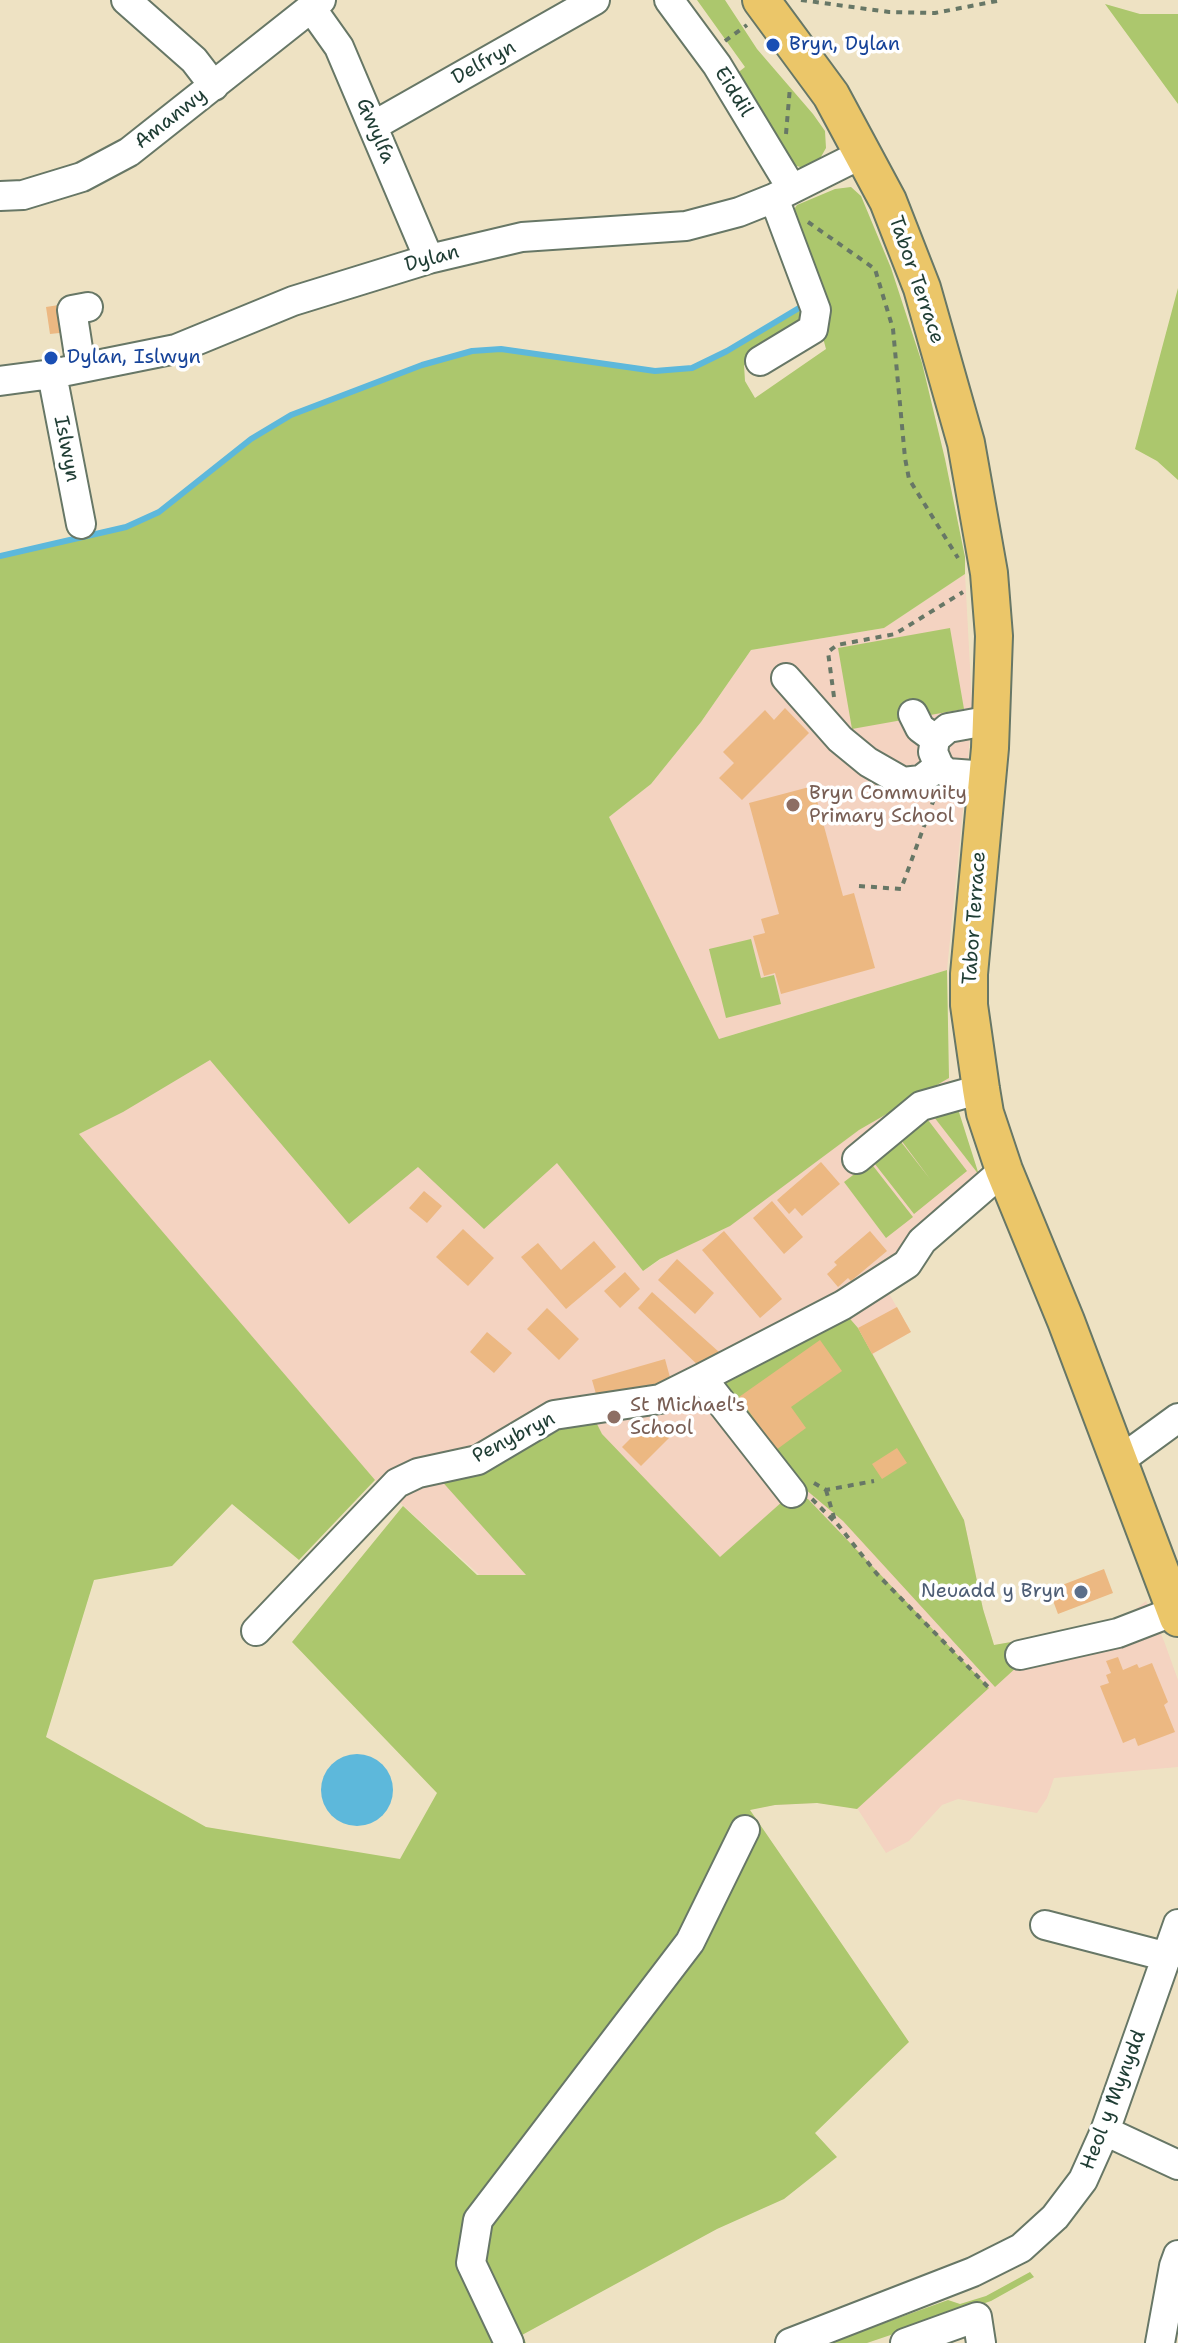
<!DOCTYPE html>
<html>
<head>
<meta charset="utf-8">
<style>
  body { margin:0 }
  canvas { display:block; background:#eee2c3 }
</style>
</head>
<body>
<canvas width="1178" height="2343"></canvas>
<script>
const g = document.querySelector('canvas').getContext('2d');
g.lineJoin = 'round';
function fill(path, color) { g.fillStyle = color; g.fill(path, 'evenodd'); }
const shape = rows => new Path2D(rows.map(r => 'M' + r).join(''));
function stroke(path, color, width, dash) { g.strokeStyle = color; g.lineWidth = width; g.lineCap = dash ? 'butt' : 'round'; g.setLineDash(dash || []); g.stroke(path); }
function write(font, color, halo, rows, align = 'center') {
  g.font = font + ' "Shantell Sans",sans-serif'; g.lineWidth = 7; g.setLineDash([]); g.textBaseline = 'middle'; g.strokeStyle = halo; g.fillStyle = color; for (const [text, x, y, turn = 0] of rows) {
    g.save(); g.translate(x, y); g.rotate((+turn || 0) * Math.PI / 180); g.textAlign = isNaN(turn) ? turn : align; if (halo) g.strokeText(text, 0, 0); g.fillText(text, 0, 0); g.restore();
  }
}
fill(shape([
  [965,574,972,704,969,749,947,970,719,1039,609,817,651,784,701,722,751,650,884,628],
  [400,964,643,1271,859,1130,949,1078,958,1109,935,1118,979,1175,887,1290,911,1332,873,1354,964,1520,983,1609,994,1645,1011,1642,1014,1651,1127,1616,1146,1601,1164,1641,1178,1680,1178,1767,1054,1778,1047,1798,1037,1813,958,1799,942,1805,909,1841,886,1853,857,1808,817,1803,775,1805,739,1811,375,1480,78,1135,230,1048]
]), '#f4d3c1');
fill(shape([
  [697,0,725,0,757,49,813,114,825,131,826,148,818,162,804,168,789,164,735,75,745,67],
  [1105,4,1140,14,1178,14,1178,104],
  [851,187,861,196,891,268,922,363,945,459,965,557,965,574,884,628,751,650,701,722,651,784,609,817,719,1039,947,970,949,1078,859,1130,730,1226,660,1259,643,1271,557,1163,484,1229,418,1167,349,1224,210,1060,123,1112,79,1134,375,1480,299,1560,232,1504,172,1566,94,1580,46,1737,206,1827,400,1859,437,1793,292,1642,403,1506,477,1575,526,1575,438,1477,534,1432,593,1416,602,1434,720,1557,792,1493,808,1499,989,1688,857,1809,817,1803,775,1805,750,1810,909,2042,815,2133,837,2157,784,2199,717,2229,522,2335,526,2343,0,2343,0,556,126,527,159,512,251,439,291,415,422,365,472,351,501,349,655,371,692,368,727,351,808,303,808,324,744,365,745,381,755,398,826,349,790,215,797,205,835,189],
  [1178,288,1178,480,1157,461,1135,449],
  [950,628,964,709,852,729,838,648],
  [751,939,761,978,774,975,781,1004,726,1018,709,949],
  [958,1109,979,1175,934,1117],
  [925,1116,967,1171,914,1214,871,1159,898,1138,930,1179,898,1136],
  [870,1162,913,1217,886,1238,844,1182],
  [845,1313,858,1328,964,1520,983,1609,994,1645,1011,1642,1018,1666,995,1687,843,1521,805,1489,713,1383],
  [1030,2272,1034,2277,991,2301,867,2343,829,2343,948,2300,960,2304,986,2296]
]), '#acc76d');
fill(shape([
  '321 1790a36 36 0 1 1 72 0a36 36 0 1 1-72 0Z'
]), '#5db8db');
stroke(shape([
  [0,556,126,527,159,512,251,439,291,415,422,365,472,351,501,349,655,371,692,368,727,351,804,305]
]), '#5db8db', 6);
fill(shape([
  [65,304,69,332,50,334,46,307],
  [785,708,809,733,742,800,719,778,734,763,723,752,765,710,774,720],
  [813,786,843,896,854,893,875,968,781,994,775,973,764,976,753,936,765,933,761,919,779,914,749,803],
  [821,1162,840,1184,802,1216,795,1208,789,1214,777,1200],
  [424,1191,442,1206,427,1223,409,1208],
  [772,1201,803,1237,784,1254,753,1218],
  [463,1229,494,1258,468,1286,436,1257],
  [724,1231,782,1299,760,1318,702,1250],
  [870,1231,887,1251,851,1281,848,1278,838,1287,827,1274,837,1265,834,1262],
  [594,1241,616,1267,566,1309,521,1257,538,1243,561,1270],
  [677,1259,714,1293,695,1314,658,1280],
  [625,1272,640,1289,620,1308,604,1291],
  [652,1292,719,1352,703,1370,638,1308],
  [897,1307,911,1332,872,1354,858,1328],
  [547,1308,579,1339,559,1360,527,1329],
  [487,1332,512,1353,494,1373,470,1352],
  [820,1340,842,1371,791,1407,806,1428,776,1450,739,1397],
  [665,1359,671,1381,598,1401,592,1380],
  [654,1415,673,1434,641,1466,622,1447],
  [897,1448,907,1463,882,1479,872,1464],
  [1104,1569,1113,1593,1058,1614,1049,1590],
  [1118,1657,1123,1670,1137,1664,1139,1668,1152,1663,1168,1702,1164,1705,1175,1732,1138,1746,1135,1738,1123,1743,1100,1686,1109,1683,1106,1675,1111,1673,1106,1661]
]), '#ecb882');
const minor = shape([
  [126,0,194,60,214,86],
  [669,0,717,65,792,189],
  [312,9,339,47,429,259],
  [373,126,595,0],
  [0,196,23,195,82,177,129,152,321,0],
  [760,361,813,329,816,310,774,198],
  [81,368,72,310,88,307],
  [52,374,81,524],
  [0,381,52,374,176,349,293,301,429,259,522,237,686,226,739,212,774,198,864,153],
  [786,678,840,739,868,762,903,782,921,780,939,766],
  [913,714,920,728,935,739],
  [987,776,947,773,939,766,933,752,935,739,948,728,992,720],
  [857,1159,921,1106,981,1089],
  [702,1378,792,1493],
  [1119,1461,1178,1418],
  [256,1631,397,1483,418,1473,478,1460,554,1415,660,1399,702,1378,843,1305,907,1264,922,1241,1004,1170],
  [1020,1655,1118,1633,1175,1611],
  [1045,1925,1168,1957],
  [1105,2131,1178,2165],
  [509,2343,471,2263,478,2220,690,1942,745,1830],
  [790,2343,973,2272,1021,2248,1055,2217,1083,2180,1105,2131,1178,1924],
  [905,2343,977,2317,981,2343],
  [1160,2343,1174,2266,1178,2255]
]);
const major = shape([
  [761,0,831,95,888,201,922,288,966,443,989,573,994,636,990,748,969,974,969,1005,981,1089,985,1113,1004,1170,1066,1321,1178,1618]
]);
stroke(minor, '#677766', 32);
stroke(major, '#677766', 40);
stroke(shape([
  [801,0,889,12,935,13,1002,0],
  [725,41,747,25],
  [786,134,790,87],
  [808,222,875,269,893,329,905,458,909,479,958,558],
  [834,697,828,652,837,645,895,634,963,592],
  [859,886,901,889,934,799],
  [814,1483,826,1490,874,1481],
  [826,1490,835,1521,877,1574,989,1688],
  [812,1499,834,1521]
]), '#677766', 4, [6, 6]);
stroke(minor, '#fff', 28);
stroke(major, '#ebc669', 36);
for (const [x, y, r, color] of [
  [773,45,8,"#1a4fb4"],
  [51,358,8,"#1a4fb4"],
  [793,805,8,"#8d6e63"],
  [614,1417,8,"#8d6e63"],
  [1081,1592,8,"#5c6f8a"]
]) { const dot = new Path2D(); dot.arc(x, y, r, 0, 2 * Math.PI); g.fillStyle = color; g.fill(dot); stroke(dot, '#fff', 3); }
write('20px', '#164399', '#fff', [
  ["Bryn, Dylan",789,45],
  ["Dylan, Islwyn",67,358]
], 'left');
write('20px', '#1f3d34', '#fff', [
  ["Delfryn",484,63,-29],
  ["Eiddil",733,92,58],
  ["Amanwy",171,119,-38],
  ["Gwylfa",375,131,67],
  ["Dylan",432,259,-15],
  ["Tabor Terrace",916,280,71],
  ["Islwyn",66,449,79],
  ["Tabor Terrace",975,918,-86],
  ["Penybryn",514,1438,-27],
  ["Heol y Mynydd",1114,2100,-69]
]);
write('20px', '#785e54', '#fff', [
  ["Bryn Community",809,794],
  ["Primary School",809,817],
  ["St Michael's",630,1406],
  ["School",630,1429]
], 'left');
write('20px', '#4e5e75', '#fff', [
  ["Neuadd y Bryn",1065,1592]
], 'right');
</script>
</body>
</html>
